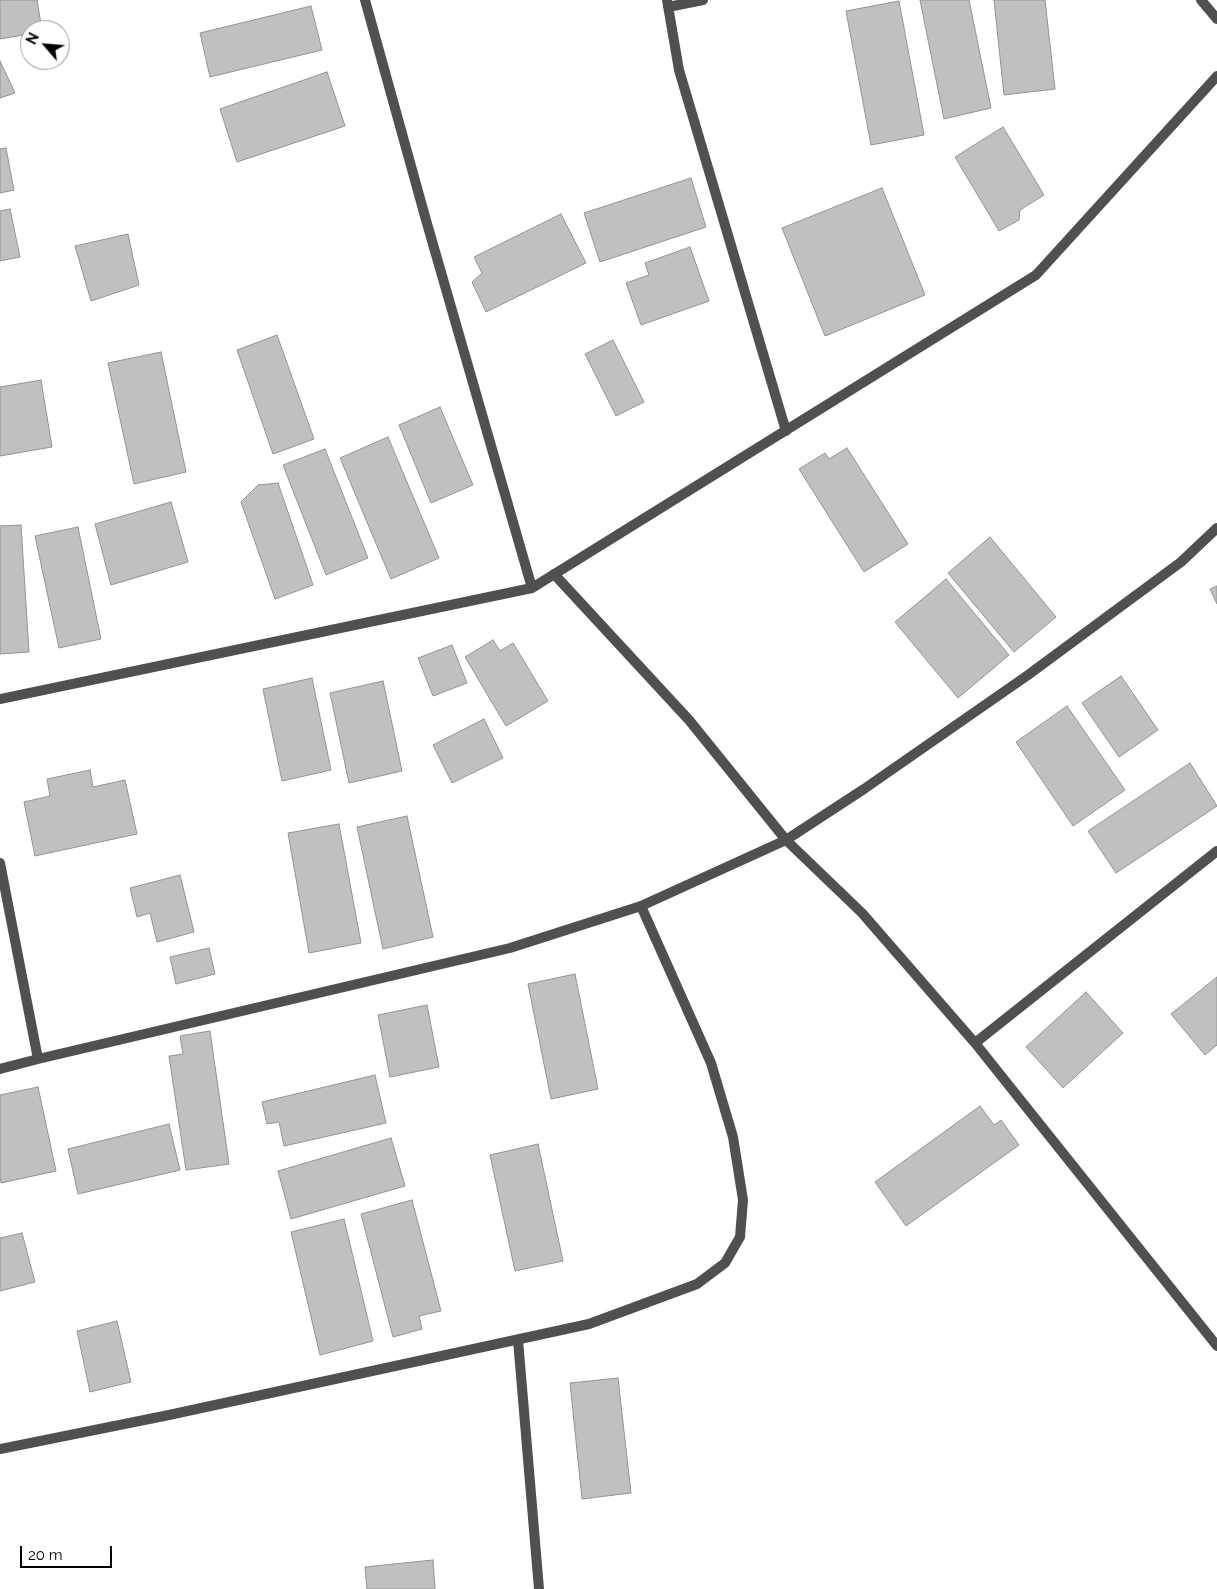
<!DOCTYPE html>
<html>
<head>
<meta charset="utf-8">
<style>
  body { margin:0 }
  #map { position:relative; width:1217px; height:1589px; overflow:hidden; background:#fff; font-family:Raleway,sans-serif }
  canvas { display:block }
  .north { position:absolute; left:20px; top:20px; width:50px; height:50px; box-sizing:border-box; background:#fff; border:1px solid #999; border-radius:50%; rotate:297deg; font-size:14px; font-weight:700; line-height:20px; text-align:center; color:#000 }
  .north::after { content:''; display:block; margin:auto; width:18px; height:22px; background:#000; clip-path:polygon(50% 0,100% 100%,50% 72%,0 100%) }
  .scale { position:absolute; left:20px; top:1546px; width:92px; height:22px; box-sizing:border-box; border:2px solid #000; border-top:0; padding-left:6px; font-size:15px; line-height:18px; white-space:nowrap; color:#000; -webkit-text-stroke:4px #fff; paint-order:stroke }
</style>
</head>
<body>
<div id="map">
<canvas width="1217" height="1589"></canvas>
<div class="north">N</div>
<div class="scale">20 m</div>
</div>
<script>
const g = document.querySelector('canvas').getContext('2d');
g.lineJoin = 'round';
function fill(path, color) { g.fillStyle = color; g.fill(path, 'evenodd'); }
const shape = rows => new Path2D(rows.map(r => 'M' + r).join(''));
function stroke(path, color, width, dash) { g.strokeStyle = color; g.lineWidth = width; g.lineCap = dash ? 'butt' : 'round'; g.setLineDash(dash || []); g.stroke(path); }
const building = shape([
  [0,0,37,0,42,30,30,30,30,34,0,39,0,0],
  [920,0,969,0,991,108,944,119,920,0],
  [994,0,1045,0,1055,89,1004,95,994,0],
  [899,1,924,135,871,145,846,11,899,1],
  [311,6,322,50,210,77,200,33,311,6],
  [0,61,15,93,0,98,0,61],
  [327,72,345,126,237,162,220,109,327,72],
  [1003,127,1044,195,1020,210,1019,220,999,231,955,157,1003,127],
  [6,148,14,190,0,193,0,149,6,148],
  [691,178,706,227,600,262,584,213,691,178],
  [882,188,925,295,825,336,782,228,882,188],
  [10,209,20,257,0,261,0,211,10,209],
  [561,214,586,263,486,312,472,282,482,273,474,257,561,214],
  [128,234,139,285,91,301,75,246,128,234],
  [690,247,709,301,641,325,626,283,649,275,645,263,690,247],
  [277,335,314,439,273,454,237,350,277,335],
  [613,340,644,402,616,416,585,354,613,340],
  [161,352,186,472,134,484,108,363,161,352],
  [41,380,52,447,0,456,0,387,41,380],
  [440,407,473,485,431,503,399,425,440,407],
  [388,437,439,558,391,579,340,458,388,437],
  [847,448,908,544,864,572,799,469,825,453,829,459,847,448],
  [325,449,368,558,326,575,283,465,325,449],
  [278,483,313,585,275,599,241,502,258,485,278,483],
  [171,502,188,562,111,585,95,524,171,502],
  [21,525,29,652,0,654,0,526,21,525],
  [78,527,101,639,59,648,35,536,78,527],
  [990,537,1056,617,1014,652,948,573,990,537],
  [946,579,1009,655,958,698,895,622,946,579],
  [1217,586,1217,604,1210,589,1217,586],
  [493,640,500,651,513,643,548,701,506,726,465,657,493,640],
  [452,645,467,683,433,696,418,658,452,645],
  [1121,676,1158,730,1119,757,1082,703,1121,676],
  [312,678,331,770,282,781,263,689,312,678],
  [383,681,402,771,349,783,330,693,383,681],
  [1067,706,1125,790,1073,826,1016,742,1067,706],
  [484,719,503,758,452,783,433,745,484,719],
  [1190,763,1217,806,1116,873,1088,831,1190,763],
  [90,770,93,787,125,780,137,834,35,856,24,802,50,796,47,779,90,770],
  [407,816,433,937,383,949,357,827,407,816],
  [339,824,361,943,309,953,288,833,339,824],
  [180,875,194,932,157,942,150,913,137,917,130,888,180,875],
  [209,948,215,974,176,984,170,957,209,948],
  [575,974,598,1089,551,1099,528,984,575,974],
  [1217,977,1217,1045,1205,1055,1171,1014,1217,977],
  [1086,992,1123,1033,1063,1088,1026,1047,1086,992],
  [427,1005,439,1067,390,1077,378,1015,427,1005],
  [210,1031,229,1164,186,1170,169,1056,183,1054,180,1036,210,1031],
  [375,1075,386,1123,284,1146,279,1122,267,1124,262,1102,375,1075],
  [38,1087,56,1171,1,1183,0,1176,0,1095,38,1087],
  [980,1106,994,1125,1001,1120,1019,1145,906,1226,875,1182,980,1106],
  [169,1124,180,1170,78,1194,68,1149,169,1124],
  [391,1138,405,1186,291,1219,278,1171,391,1138],
  [538,1144,563,1261,515,1271,490,1155,538,1144],
  [412,1200,441,1311,419,1316,422,1329,393,1337,361,1214,412,1200],
  [344,1219,373,1341,320,1355,291,1232,344,1219],
  [22,1233,35,1282,0,1291,0,1238,22,1233],
  [117,1321,131,1382,90,1392,77,1331,117,1321],
  [618,1378,631,1493,582,1499,570,1383,618,1378],
  [433,1560,435,1589,367,1589,365,1567,433,1560]
]);
fill(building, '#c0c0c0');
stroke(building, '#949494', 1);
stroke(shape([
  [365,0,426,220,532,588],
  [667,0,679,70,786,431],
  [1201,0,1217,19],
  [668,7,703,0],
  [554,574,689,720,786,840,862,913,975,1043,1217,1346],
  [0,699,532,588,1036,275,1217,76],
  [0,863,38,1059],
  [975,1043,1217,851],
  [0,1069,38,1059,510,948,641,906,786,840,864,789,1028,675,1181,562,1217,528],
  [518,1340,539,1589],
  [0,1449,169,1415,589,1324,697,1284,725,1263,740,1237,743,1200,733,1137,711,1063,641,906]
]), '#505050', 10);
</script>
</body>
</html>
